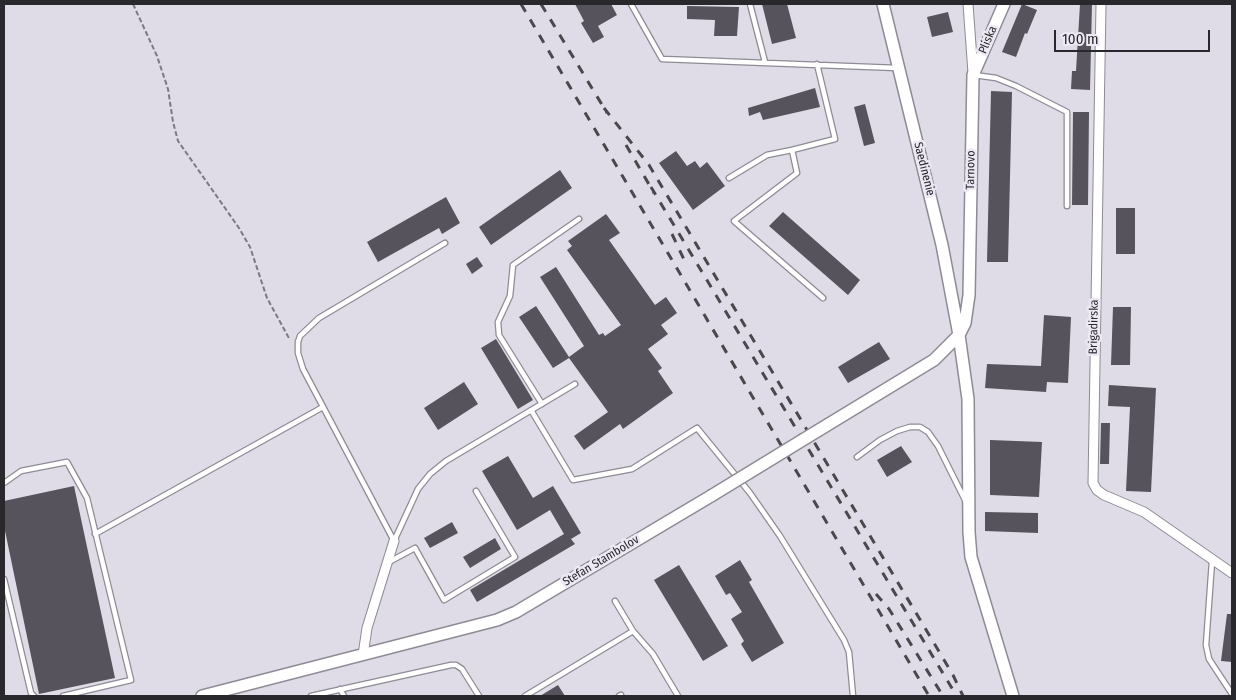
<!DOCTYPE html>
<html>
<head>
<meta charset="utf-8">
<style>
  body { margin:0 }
  #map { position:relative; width:1236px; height:700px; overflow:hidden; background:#e0dce7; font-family:"Fira Sans Condensed",sans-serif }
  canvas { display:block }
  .frame { position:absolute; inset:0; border:5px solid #29282c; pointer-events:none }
  .scale { position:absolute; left:1054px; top:30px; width:156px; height:22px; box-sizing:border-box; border:2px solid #29282c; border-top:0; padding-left:6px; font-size:15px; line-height:18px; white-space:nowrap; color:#29282c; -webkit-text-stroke:4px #ede9f4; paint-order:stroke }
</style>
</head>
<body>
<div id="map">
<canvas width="1236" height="700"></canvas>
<div class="frame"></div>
<div class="scale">100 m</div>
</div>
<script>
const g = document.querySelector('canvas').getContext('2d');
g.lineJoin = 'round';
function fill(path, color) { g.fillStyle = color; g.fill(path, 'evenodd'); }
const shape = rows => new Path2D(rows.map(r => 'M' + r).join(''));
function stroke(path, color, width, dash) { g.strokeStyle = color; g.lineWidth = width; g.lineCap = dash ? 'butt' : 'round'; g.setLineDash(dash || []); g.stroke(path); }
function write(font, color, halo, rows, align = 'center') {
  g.font = font + ' "Fira Sans Condensed",sans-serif'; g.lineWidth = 5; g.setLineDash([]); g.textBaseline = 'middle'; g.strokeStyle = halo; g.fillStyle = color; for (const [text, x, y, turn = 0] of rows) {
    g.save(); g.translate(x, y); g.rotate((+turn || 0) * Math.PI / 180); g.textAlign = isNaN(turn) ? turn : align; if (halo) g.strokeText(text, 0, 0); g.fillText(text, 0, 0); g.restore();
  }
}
fill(shape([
  [575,4,611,4,617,15,598,26,604,37,593,43,581,23,584,21],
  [762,4,787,4,796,38,772,44],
  [1022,4,1037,10,1027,34,1025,33,1016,57,1002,52],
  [1080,4,1092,4,1090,90,1071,89,1072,71,1076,71],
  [687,6,739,7,737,36,714,36,715,20,687,19],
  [948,12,953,32,932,37,927,17],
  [815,88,820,107,763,120,760,112,749,116,748,108],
  [991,91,1012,92,1008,262,987,262],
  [865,104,875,143,864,146,854,107],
  [1073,112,1089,112,1088,205,1072,205],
  [676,151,687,166,695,161,700,168,707,162,725,186,693,210,659,163],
  [560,170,572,188,491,245,479,227],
  [446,197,460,223,442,234,439,228,378,262,367,242],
  [1116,208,1135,208,1135,254,1116,254],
  [783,212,860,280,848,295,769,226],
  [606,214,620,233,609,240,655,305,666,297,677,313,661,325,668,334,648,349,662,368,658,371,673,393,623,429,620,424,584,450,574,436,608,412,569,358,553,368,519,317,536,306,569,357,584,346,540,277,556,267,599,335,603,333,605,336,621,325,567,250,572,246,568,241],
  [477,257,483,266,472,274,466,264],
  [1113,307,1131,307,1130,365,1111,365],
  [1044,315,1071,317,1068,383,1047,382,1046,392,985,388,987,364,1041,366],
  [496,339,533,400,518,409,481,348],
  [879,342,890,359,848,383,838,367],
  [464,382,478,404,438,430,424,408],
  [1109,385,1156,388,1151,492,1126,491,1130,407,1108,406],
  [1101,423,1110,423,1109,464,1100,464],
  [990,440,1042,442,1039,497,990,495],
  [901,446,912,462,887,477,877,460],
  [508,456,533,498,553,486,581,533,571,539,575,544,477,602,470,590,564,534,550,510,517,530,482,471],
  [74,486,115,678,39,694,4,526,4,501],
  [985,512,1038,513,1038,533,985,531],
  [452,522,458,533,430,548,424,538],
  [495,538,501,549,470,568,463,557],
  [740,560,752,580,749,582,784,643,752,662,741,644,744,641,731,619,742,612,730,593,726,595,715,576],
  [679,565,728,646,703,661,654,580],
  [1227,614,1232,614,1232,662,1221,661],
  [558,685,565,696,540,696]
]), '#56535c');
const service = shape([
  [631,4,662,59,897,68],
  [750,4,765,62],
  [817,64,835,139,792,150,797,173,734,221,823,298],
  [974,75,996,78,1016,86,1067,112,1067,206],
  [729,178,767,155,792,150],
  [542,404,499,335,498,322,510,296,513,265,579,219],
  [531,410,573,480,632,469,697,428,750,493,780,536,844,640,849,652,853,696],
  [857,457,880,440,897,431,910,427,920,427,928,432,938,446,966,502],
  [4,483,21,471,67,462,87,498,131,680,63,696],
  [95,534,323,407],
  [394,541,303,369,298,353,298,342,300,336,319,318,445,243],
  [394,541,418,489,430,474,446,461,575,384],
  [1212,561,1206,645,1209,659,1232,694],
  [389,562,415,548,444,600,515,557,476,491],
  [4,579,31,693,34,696],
  [615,601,633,631,653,654,678,696],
  [340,689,344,696],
  [311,696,451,665,456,665,462,669,479,696],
  [525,696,633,631],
  [619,696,621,695]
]);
const minor = shape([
  [968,4,973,73],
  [1101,4,1093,483,1097,490,1104,495,1144,512,1232,573],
  [363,655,367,628,394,541]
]);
const tertiary = shape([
  [883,4,942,245,959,335,968,399,969,532,971,557,1013,696],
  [819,430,934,360,959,335,965,323,969,295,973,75,1004,4],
  [202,696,497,620,516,612,711,496]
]);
stroke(service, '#8e8b95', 7);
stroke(minor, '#8e8b95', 11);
stroke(tertiary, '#8e8b95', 14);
stroke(shape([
  [133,4,157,56,168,89,173,122,178,141,239,228,250,247,267,298,290,340]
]), '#7c7a81', 2, [5, 2.5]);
stroke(service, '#fff', 4.5);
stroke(minor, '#fff', 9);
stroke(tertiary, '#fff', 11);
stroke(shape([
  [521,4,929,696],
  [541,4,607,113],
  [604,108,649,165,953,675,963,696],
  [626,145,654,193],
  [651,187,956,695],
  [672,234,687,266],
  [876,594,889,609,943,696]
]), '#49484d', 3, [9, 9]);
const tertiaryBridge = shape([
  [711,496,819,430]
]);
stroke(tertiaryBridge, '#8e8b95', 14, []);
stroke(tertiaryBridge, '#fff', 11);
write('12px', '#29282c', '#ede9f4', [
  ["Pliska",988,40,-67],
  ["Saedinenie",924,169,76],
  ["Tarnovo",971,170,-89],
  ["Brigadirska",1094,327,-89],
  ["Stefan Stambolov",601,561,-31]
]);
</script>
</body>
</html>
